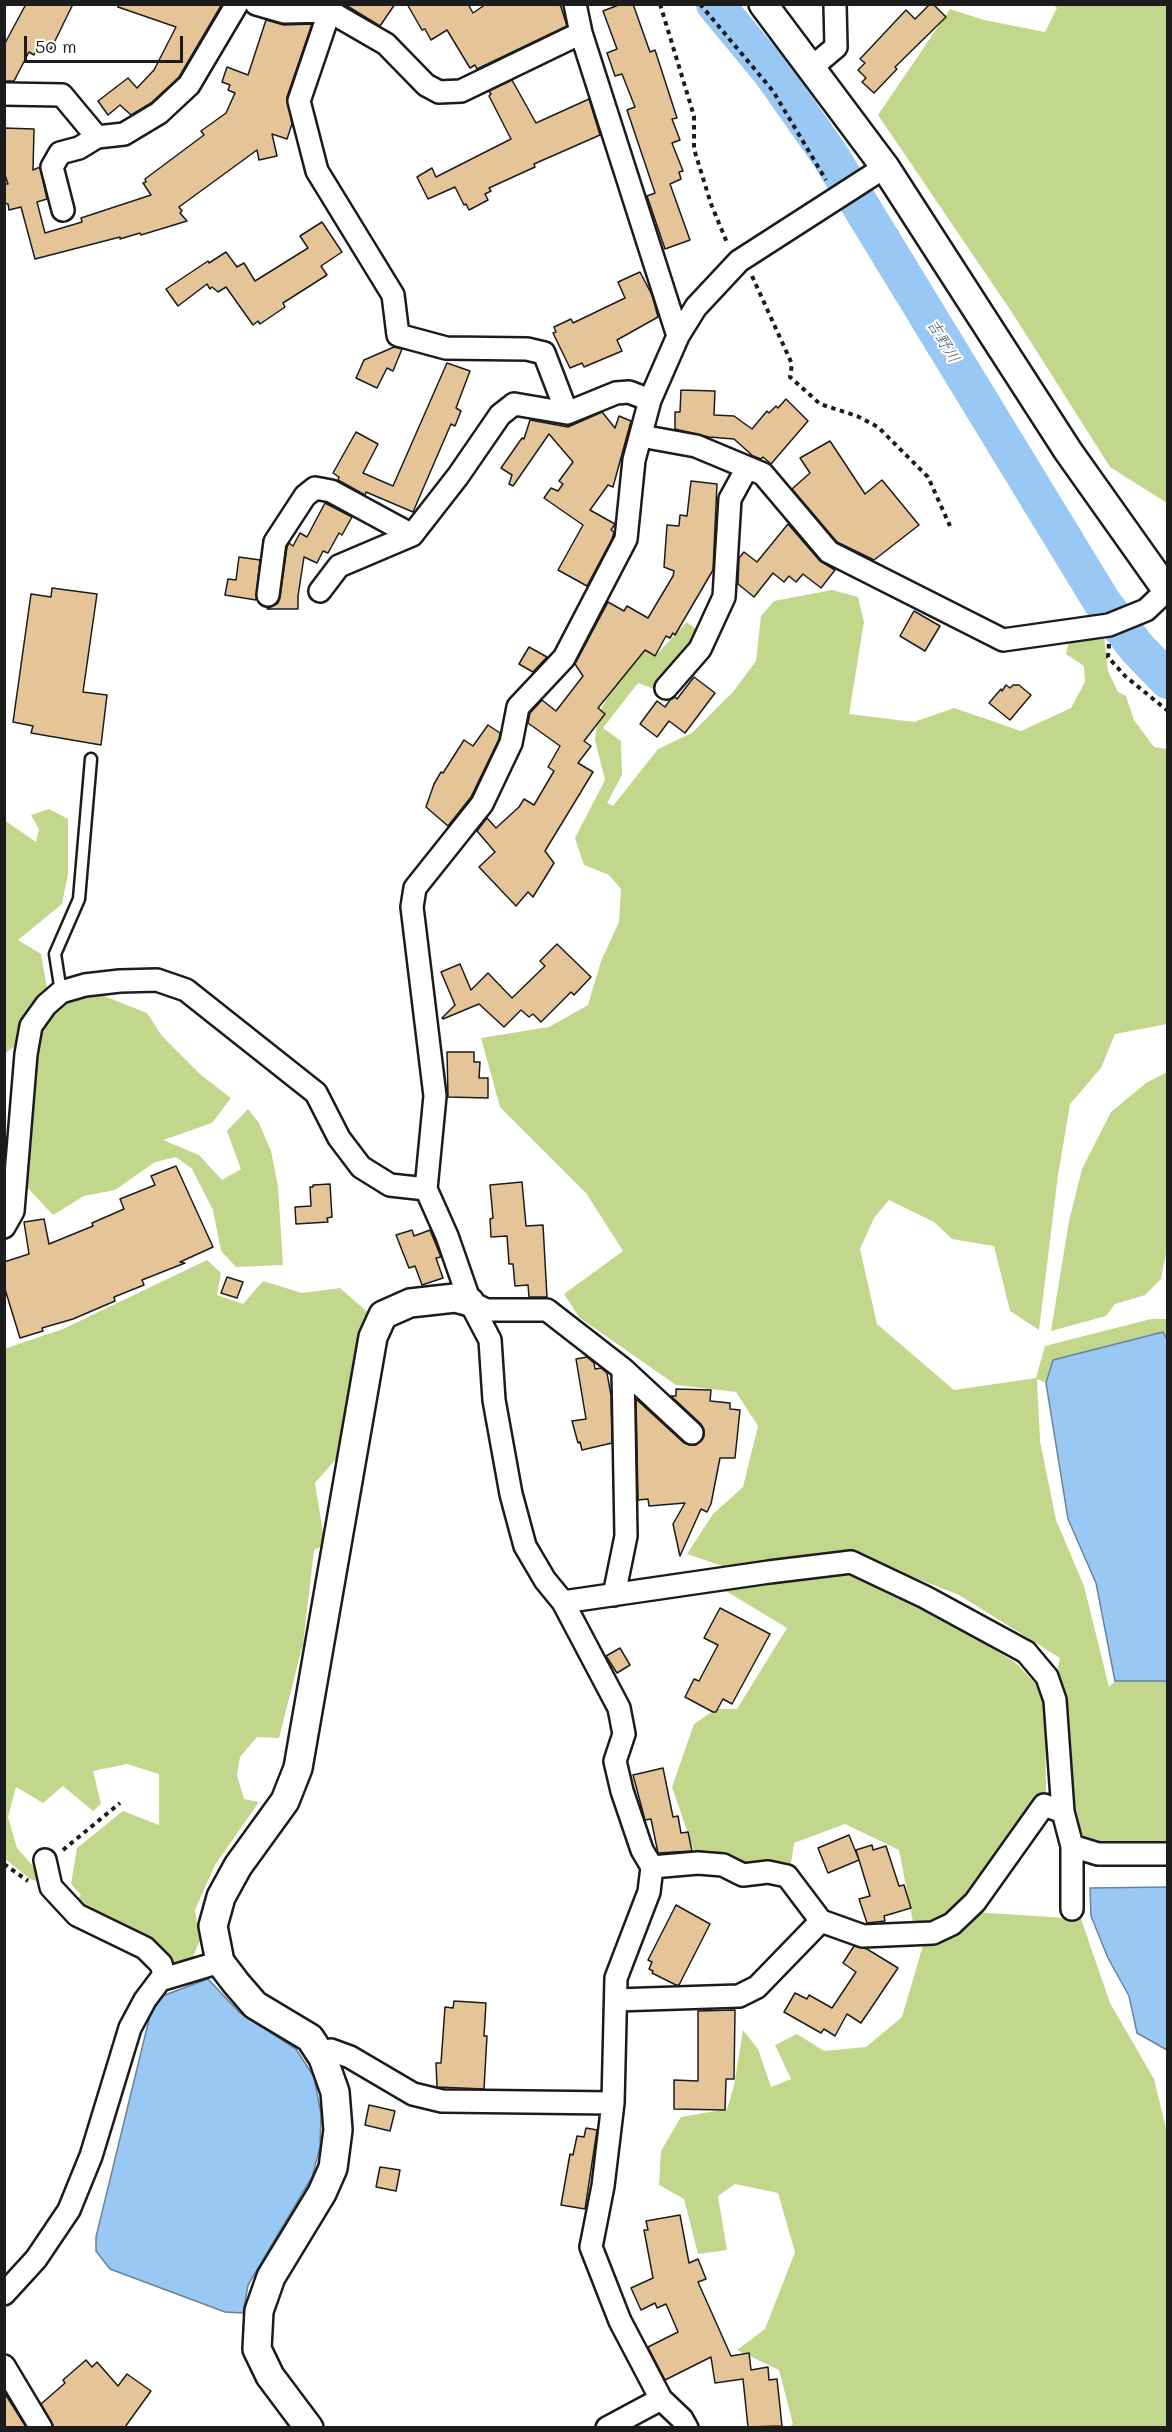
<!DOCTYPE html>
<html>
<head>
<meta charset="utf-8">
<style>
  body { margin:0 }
  #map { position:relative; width:1172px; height:2432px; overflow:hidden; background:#fff; font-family:Mali,sans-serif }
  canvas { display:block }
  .frame { position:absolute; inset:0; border:6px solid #1c1c1c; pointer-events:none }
  .scale { position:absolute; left:24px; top:36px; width:159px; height:27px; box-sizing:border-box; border:3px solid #1c1c1c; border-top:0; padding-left:8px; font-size:18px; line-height:21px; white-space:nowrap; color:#1c1c1c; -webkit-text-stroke:4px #fff; paint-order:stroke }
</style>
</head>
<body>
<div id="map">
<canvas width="1172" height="2432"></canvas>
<div class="frame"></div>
<div class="scale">50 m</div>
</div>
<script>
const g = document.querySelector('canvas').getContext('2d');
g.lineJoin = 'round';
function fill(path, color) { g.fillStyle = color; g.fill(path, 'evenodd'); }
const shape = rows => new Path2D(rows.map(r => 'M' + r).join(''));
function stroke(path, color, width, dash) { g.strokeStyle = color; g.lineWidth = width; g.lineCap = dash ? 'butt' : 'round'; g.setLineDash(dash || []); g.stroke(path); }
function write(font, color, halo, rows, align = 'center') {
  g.font = font + ' Mali,"Klee One",sans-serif'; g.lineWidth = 4.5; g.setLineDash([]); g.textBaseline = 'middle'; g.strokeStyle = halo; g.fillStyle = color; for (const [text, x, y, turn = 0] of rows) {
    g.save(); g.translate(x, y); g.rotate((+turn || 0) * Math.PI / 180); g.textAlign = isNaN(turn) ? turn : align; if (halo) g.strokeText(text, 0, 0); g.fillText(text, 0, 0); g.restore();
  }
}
fill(shape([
  [1053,5,1167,5,1167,503,1110,467,1013,314,878,115,950,9,984,20,1045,32,1057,8],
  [832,590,858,597,864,622,849,714,914,722,954,708,1021,731,1071,708,1085,682,1084,666,1066,654,1070,637,1104,637,1108,671,1118,692,1126,696,1134,720,1154,747,1167,749,1167,1024,1115,1034,1101,1068,1070,1104,1058,1175,1039,1330,1010,1311,994,1246,952,1239,934,1222,889,1200,874,1218,860,1249,877,1324,954,1390,1036,1378,1045,1346,1151,1319,1167,1319,1167,1342,1163,1332,1053,1360,1046,1383,1037,1379,1040,1441,1056,1520,1084,1586,1109,1687,1115,1681,1167,1681,1167,1848,1101,1850,1086,1840,1072,1818,1056,1675,1060,1658,959,1595,849,1552,737,1571,687,1554,713,1514,743,1487,758,1426,736,1392,676,1385,580,1318,564,1294,623,1251,586,1193,500,1107,481,1038,549,1027,588,1005,601,961,619,922,621,889,609,875,584,865,575,838,605,780,595,740,598,714,638,646,654,657,687,622,701,633,679,665,654,689,638,683,603,728,621,741,622,775,607,803,613,806,658,749,692,733,733,692,756,661,761,616,774,601],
  [49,809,68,819,68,874,62,904,18,940,41,954,48,994,19,1044,5,1053,4,820,36,842,39,829,31,815],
  [94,992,147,1013,162,1036,201,1075,231,1098,212,1123,163,1140,199,1155,222,1180,241,1169,227,1131,248,1109,259,1123,271,1151,278,1186,283,1265,236,1267,221,1251,213,1210,192,1169,176,1157,155,1162,115,1190,84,1196,53,1215,26,1186,39,1034,53,1011,75,995],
  [1167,1072,1168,1243,1161,1279,1145,1295,1115,1304,1106,1316,1051,1331,1069,1221,1082,1169,1111,1112,1146,1083],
  [207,1260,221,1273,217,1295,243,1304,263,1281,302,1293,340,1288,372,1316,359,1381,346,1403,350,1443,315,1483,325,1545,314,1550,303,1644,279,1738,257,1737,240,1757,237,1775,244,1799,259,1802,215,1865,195,1910,200,1940,193,1957,181,1967,172,1967,173,1960,151,1943,74,1902,81,1895,71,1884,77,1848,123,1811,159,1825,159,1774,127,1764,93,1771,101,1804,93,1811,63,1786,43,1803,16,1787,8,1817,17,1848,33,1866,40,1882,30,1879,5,1859,4,1349,63,1329],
  [857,1572,905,1595,1016,1663,1045,1694,1046,1795,975,1894,950,1919,913,1922,899,1850,845,1824,794,1843,790,1870,744,1869,696,1857,672,1787,694,1724,716,1709,737,1709,787,1628,721,1588],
  [974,1912,1081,1919,1110,2003,1154,2079,1167,2132,1167,2427,788,2427,793,2424,779,2370,737,2350,765,2329,795,2252,778,2193,735,2184,718,2196,727,2250,698,2254,684,2199,659,2185,661,2151,681,2117,727,2109,734,2086,743,2030,758,2049,771,2087,791,2079,775,2045,797,2034,824,2051,866,2047,902,2017,924,1942]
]), '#c3d78c');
const water = shape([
  [1163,1332,1168,1342,1167,1681,1115,1681,1096,1583,1068,1519,1046,1383,1053,1360,1163,1332],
  [1167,1887,1168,1887,1167,2050,1137,2033,1129,1996,1108,1958,1091,1916,1090,1888,1167,1887],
  [208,1979,239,2012,296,2049,314,2077,321,2114,320,2147,312,2177,248,2285,243,2313,225,2312,110,2269,96,2251,96,2237,154,1999,208,1979]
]);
fill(water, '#99c8f4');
stroke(water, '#67839e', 1.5);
stroke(shape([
  [715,4,772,73,829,154,1102,602,1137,648,1168,680]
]), '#99c8f4', 38);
const building = shape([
  [26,4,73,4,51,49,40,44,34,55,29,52,14,81,4,81,4,45,26,4],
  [118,4,222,4,179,77,151,103,131,115,120,105,108,115,98,101,128,78,137,88,154,70,176,27,118,7,118,4],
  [344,4,395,4,380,26,344,4],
  [407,4,468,4,473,13,486,4,560,4,567,26,477,69,475,65,470,68,447,30,431,40,425,29,422,30,407,4],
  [621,4,633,4,650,52,655,50,677,118,672,119,680,140,672,143,683,171,679,172,681,179,670,184,690,240,665,249,647,196,655,193,627,110,635,107,622,74,615,76,607,53,617,49,603,11,621,4],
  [930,4,933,4,946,17,895,67,897,69,874,93,862,82,866,78,858,70,865,63,860,59,906,10,915,19,930,4],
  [266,20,284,25,312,24,287,97,292,124,287,139,272,134,277,156,259,160,257,150,179,207,182,211,180,213,187,221,141,235,140,233,120,239,120,237,35,259,21,207,9,210,8,204,4,203,4,184,8,184,4,172,4,128,34,129,33,170,40,167,47,199,37,202,45,233,82,222,81,218,151,195,143,183,146,182,145,179,204,135,201,131,226,113,235,93,228,90,230,85,222,82,227,67,248,75,266,20],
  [512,80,536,123,589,99,600,135,534,164,535,167,489,188,491,191,485,194,488,200,469,210,466,204,464,205,455,187,428,199,417,177,432,168,436,177,511,139,489,96,491,94,489,91,512,80],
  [322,222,342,252,321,266,327,275,283,303,285,307,260,324,258,321,253,325,226,287,218,292,212,287,210,289,207,284,178,306,166,289,208,261,209,263,226,252,237,267,244,263,255,281,308,248,300,236,322,222],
  [640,272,652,295,658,317,617,340,622,351,584,367,582,363,570,368,553,333,556,332,554,327,571,319,573,323,625,298,618,282,640,272],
  [394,347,402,349,393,371,387,368,377,388,356,378,364,360,394,347],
  [447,363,470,371,456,408,461,411,455,426,451,424,413,512,366,492,365,495,338,480,339,477,333,473,356,432,378,444,363,473,393,486,447,363],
  [681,390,715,391,714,415,734,416,752,429,767,411,769,413,776,406,778,408,786,399,808,421,771,464,763,457,761,459,753,456,734,439,709,437,675,429,675,412,680,412,681,390],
  [602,412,615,428,619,416,631,421,613,487,608,485,590,510,615,524,611,530,614,532,612,539,587,586,558,570,583,525,544,498,551,488,558,491,563,484,559,481,573,462,549,434,513,486,509,484,512,475,501,468,522,438,524,439,530,420,568,427,602,412],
  [830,441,865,494,882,480,919,525,874,560,837,542,792,489,810,473,800,458,830,441],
  [691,481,717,484,713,570,675,635,673,633,670,638,666,636,655,656,645,650,598,708,605,714,584,741,591,746,578,763,593,772,545,851,554,863,533,897,528,892,516,906,479,867,495,852,477,831,487,818,496,828,519,807,524,799,534,805,554,771,548,767,560,746,528,723,530,713,542,700,556,711,583,676,575,664,608,602,624,611,627,606,648,618,673,576,674,571,664,567,667,525,679,526,680,515,687,516,691,481],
  [325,503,352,517,342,535,339,533,328,553,323,551,317,563,304,557,298,596,298,609,267,609,278,603,280,597,287,547,289,543,293,546,300,533,307,537,325,503],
  [788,524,820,561,835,570,821,588,803,574,796,582,789,576,784,582,773,573,754,597,738,584,739,558,744,552,757,562,788,524],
  [239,557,260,560,256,600,225,595,228,579,236,580,239,557],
  [52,588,97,594,83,692,107,695,101,745,31,733,33,726,13,722,31,594,51,597,52,588],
  [914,611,940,626,925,651,900,636,914,611],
  [529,647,547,657,533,672,519,664,529,647],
  [694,677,715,693,685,733,669,721,657,737,640,724,657,701,665,707,670,700,675,697,677,699,694,677],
  [1006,685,1010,688,1013,685,1019,685,1031,695,1010,720,989,703,1001,689,1002,691,1006,685],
  [488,725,500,733,499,739,471,797,448,826,426,807,434,784,441,772,443,773,464,740,473,746,488,725],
  [557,944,591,977,574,995,571,992,541,1022,533,1014,529,1017,521,1010,504,1027,479,1004,443,1019,442,1018,455,1005,441,972,460,964,471,990,488,973,512,998,545,966,540,961,557,944],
  [447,1052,474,1052,474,1062,480,1062,479,1078,488,1078,488,1098,448,1097,447,1052],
  [176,1166,213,1247,180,1262,185,1263,142,1280,144,1285,114,1297,115,1301,73,1319,42,1328,43,1331,20,1338,4,1286,4,1262,29,1254,24,1222,44,1219,49,1244,93,1226,92,1223,124,1209,120,1199,155,1185,151,1176,176,1166],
  [522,1182,526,1226,543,1225,547,1297,529,1297,528,1285,515,1286,513,1264,509,1264,507,1236,491,1237,490,1219,493,1218,490,1185,522,1182],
  [330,1184,332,1217,327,1218,328,1222,296,1224,295,1207,311,1206,310,1187,313,1187,313,1185,330,1184],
  [412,1230,414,1236,430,1230,441,1257,436,1258,443,1278,422,1285,415,1266,409,1268,396,1235,412,1230],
  [227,1277,243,1282,237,1298,221,1293,227,1277],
  [587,1357,594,1363,595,1369,601,1368,607,1373,611,1395,612,1443,582,1450,580,1442,578,1443,572,1421,586,1419,576,1359,587,1357],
  [676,1389,711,1390,710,1401,730,1403,730,1409,740,1410,735,1458,720,1458,711,1504,707,1512,701,1509,680,1556,673,1524,685,1503,649,1506,648,1499,638,1500,636,1399,684,1443,690,1445,696,1445,704,1436,704,1430,701,1424,671,1396,676,1396,676,1389],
  [720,1608,770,1634,732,1704,723,1699,716,1712,713,1712,685,1697,694,1679,699,1681,718,1645,704,1638,720,1608],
  [620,1648,630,1665,617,1673,606,1656,620,1648],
  [663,1768,673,1817,678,1816,681,1833,688,1832,692,1851,658,1853,651,1819,645,1820,633,1775,663,1768],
  [849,1835,859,1860,828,1873,818,1848,849,1835],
  [872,1845,873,1850,886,1846,899,1886,904,1885,911,1908,884,1916,885,1921,867,1923,859,1899,870,1896,856,1850,872,1845],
  [676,1905,710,1924,679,1985,676,1985,652,1973,653,1971,649,1969,652,1962,648,1960,676,1905],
  [854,1946,867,1949,898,1968,861,2023,847,2014,835,2036,824,2029,821,2033,784,2012,795,1993,807,1999,809,1995,832,2008,856,1972,843,1963,854,1946],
  [454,2001,486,2003,484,2036,487,2036,484,2089,437,2087,436,2063,441,2063,445,2007,453,2008,454,2001],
  [735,2010,734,2079,726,2079,725,2110,674,2109,674,2080,698,2081,698,2011,735,2010],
  [369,2105,395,2111,390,2131,365,2125,369,2105],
  [586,2128,597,2130,585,2209,561,2205,570,2154,573,2155,577,2136,584,2137,586,2128],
  [380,2167,400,2170,396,2191,376,2187,380,2167],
  [680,2215,689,2263,698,2259,706,2279,698,2282,731,2356,749,2353,751,2370,768,2367,769,2380,777,2379,782,2426,748,2427,743,2379,715,2383,711,2357,665,2380,648,2347,678,2332,666,2304,657,2308,655,2303,641,2310,631,2288,653,2278,644,2230,648,2230,646,2221,680,2215],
  [86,2360,92,2367,97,2362,118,2386,127,2374,151,2391,125,2427,54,2427,41,2404,65,2383,63,2380,86,2360],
  [4,2392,26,2427,4,2427,4,2392]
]);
fill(building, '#e5c497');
stroke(building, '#1c1c1c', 1.5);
const service = shape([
  [61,992,55,954,79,899,91,759]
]);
const minor = shape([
  [256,4,284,12,329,11,386,44,426,85,439,92,461,91,581,33],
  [332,4,299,101,317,171,393,295,398,335,446,348,527,349,544,353,567,413],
  [575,4,581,33,678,336],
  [811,68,836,47,835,4],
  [4,94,62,95,97,137,124,134,159,113,189,85,237,4],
  [63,210,52,167,60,153,79,148,97,137],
  [641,436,696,446,763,474,829,552,1003,640,1109,625,1146,610,1166,591],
  [320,591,339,566,412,535,458,476,500,415,514,404,567,413,616,393,629,392,650,400],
  [268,595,275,542,305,496,315,488,331,491,412,535],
  [666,688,700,649,724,597,730,499,747,468],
  [4,1227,13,1211,26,1054,31,1026,46,1005,61,992,85,985,120,981,157,980,186,990,316,1093,339,1138,361,1167,390,1185,426,1189],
  [470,1302,486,1310,547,1310,623,1369,692,1433],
  [614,1595,626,1536,623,1369],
  [563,1602,769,1572,851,1562,925,1597,1026,1652,1047,1677,1055,1700,1063,1812,1072,1846,1098,1854,1168,1854],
  [1072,1846,1072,1909],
  [45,1860,51,1887,77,1915,145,1948,161,1964,165,1978],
  [652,1867,698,1863,723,1865,743,1875,768,1872,787,1876,821,1921,863,1936,933,1933,952,1924,975,1902,1044,1805,1063,1812],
  [616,2000,739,1996,757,1987,821,1921],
  [319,2052,331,2050,350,2057,413,2094,442,2101,613,2103],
  [4,2294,36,2259,69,2210,91,2156,130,2028,145,2000,160,1980,220,1962],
  [4,2366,41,2428],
  [607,2428,661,2399],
  [687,2428,682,2419,661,2399,620,2321,591,2247,603,2186,613,2103,616,1978,649,1892,652,1867,642,1850,622,1791,615,1761,624,1734,619,1708,563,1602,545,1580,525,1546,511,1494,494,1400,490,1340,470,1302,447,1236,426,1189,435,1096,412,907,415,888,482,804,511,743,518,707,564,658,626,539,634,460,650,400,678,336,696,307,739,261,885,167]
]);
const tertiary = shape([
  [763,4,885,167,1068,451,1168,592],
  [309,2428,270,2376,257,2349,259,2311,271,2277,322,2193,333,2168,338,2130,335,2092,323,2058,310,2038,255,2005,236,1983,220,1962,213,1926,221,1897,238,1866,285,1801,298,1768,373,1337,383,1315,410,1303,455,1298,470,1302]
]);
stroke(service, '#1c1c1c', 15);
stroke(minor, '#1c1c1c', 26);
stroke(tertiary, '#1c1c1c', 32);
stroke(shape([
  [660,4,694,116,694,149,711,204,728,245],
  [700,4,773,91,826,180],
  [752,276,792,364,790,377,820,404,857,416,878,427,928,477,950,526],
  [1109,644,1108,657,1125,676,1168,711],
  [63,1850,120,1803],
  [4,1864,28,1881]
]), '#1c1c1c', 4, [4.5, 4.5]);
stroke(service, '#fff', 10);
stroke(minor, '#fff', 21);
stroke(tertiary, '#fff', 27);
write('italic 16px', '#485868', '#fff', [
  ["吉野川",943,341,59]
]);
</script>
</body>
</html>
